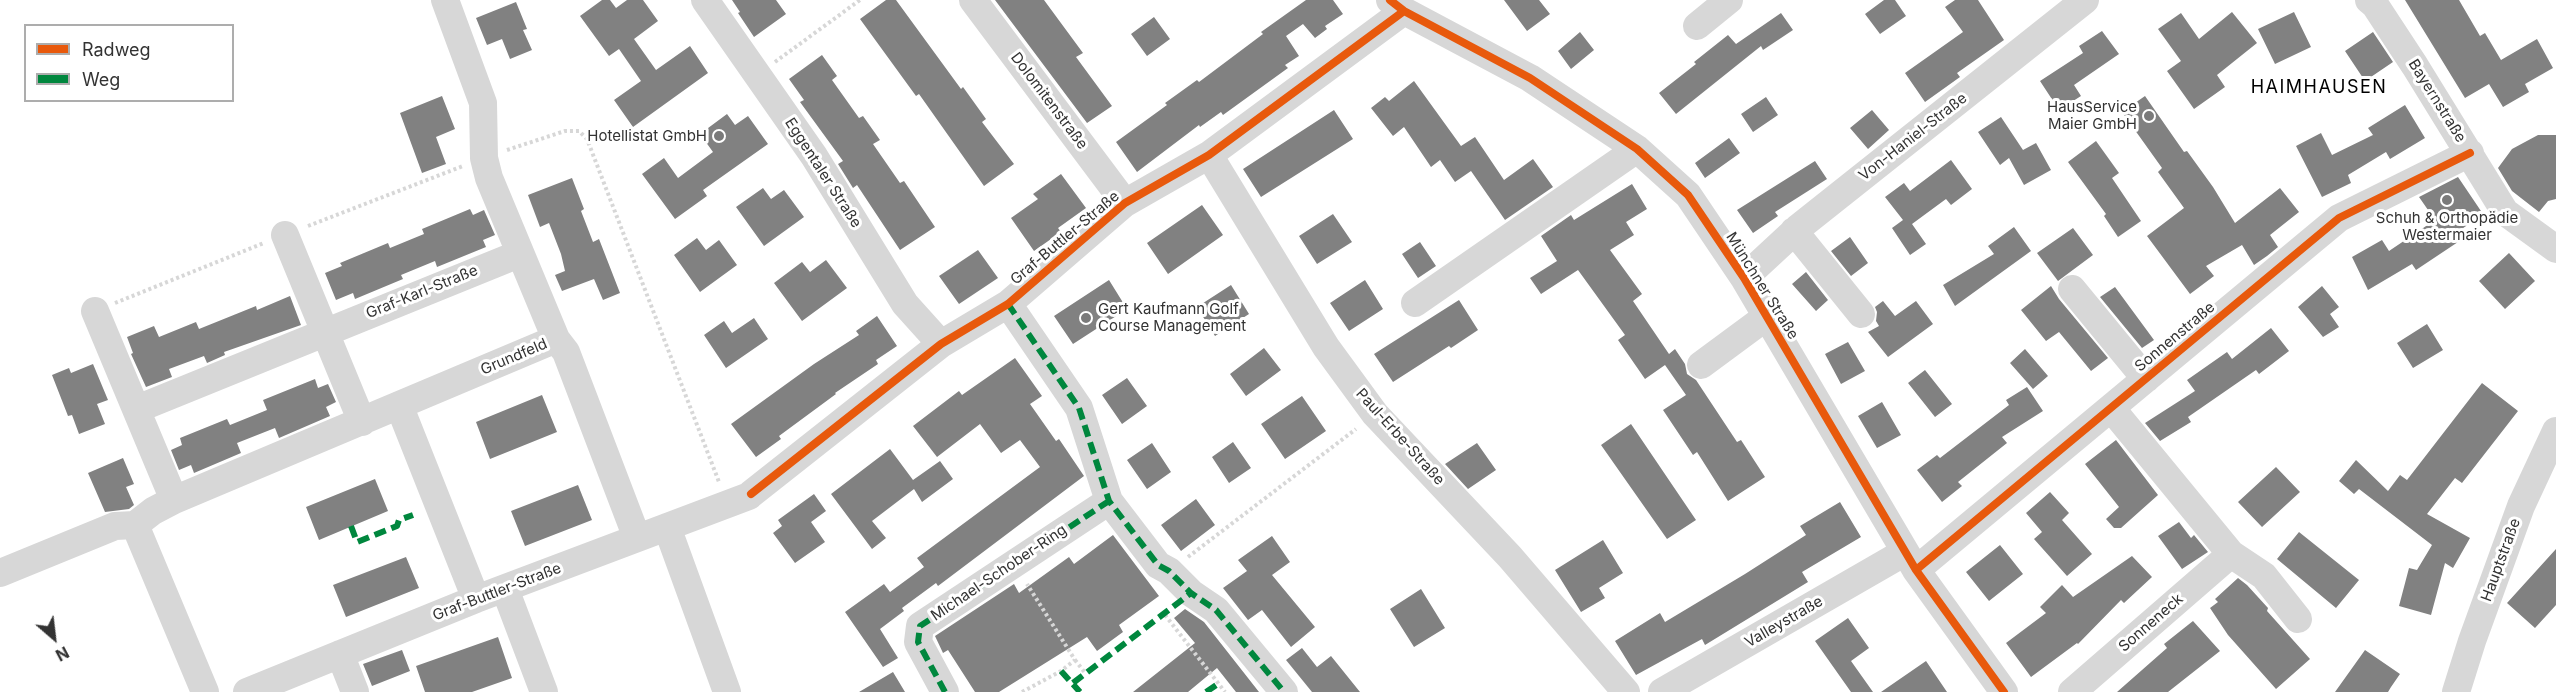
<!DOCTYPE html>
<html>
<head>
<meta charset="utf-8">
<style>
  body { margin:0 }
  #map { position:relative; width:2556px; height:692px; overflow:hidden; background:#fff; font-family:Inter,sans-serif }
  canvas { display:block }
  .legend { position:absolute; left:24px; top:24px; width:210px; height:78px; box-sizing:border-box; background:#fff; border:2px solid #adadad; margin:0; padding:8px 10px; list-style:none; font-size:18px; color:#333 }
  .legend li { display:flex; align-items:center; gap:12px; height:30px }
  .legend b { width:30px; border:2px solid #adadad }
  .north { position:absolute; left:24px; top:608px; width:60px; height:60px; -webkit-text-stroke:4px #fff; paint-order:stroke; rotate:152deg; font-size:16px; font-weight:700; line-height:24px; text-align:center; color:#333 }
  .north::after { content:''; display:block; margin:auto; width:21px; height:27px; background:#333; clip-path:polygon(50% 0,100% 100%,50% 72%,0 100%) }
</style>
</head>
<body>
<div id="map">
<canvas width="2556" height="692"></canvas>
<ul class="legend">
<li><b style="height:8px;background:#e8590c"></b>Radweg</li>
<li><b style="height:8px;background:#00873e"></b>Weg</li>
</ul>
<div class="north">N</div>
</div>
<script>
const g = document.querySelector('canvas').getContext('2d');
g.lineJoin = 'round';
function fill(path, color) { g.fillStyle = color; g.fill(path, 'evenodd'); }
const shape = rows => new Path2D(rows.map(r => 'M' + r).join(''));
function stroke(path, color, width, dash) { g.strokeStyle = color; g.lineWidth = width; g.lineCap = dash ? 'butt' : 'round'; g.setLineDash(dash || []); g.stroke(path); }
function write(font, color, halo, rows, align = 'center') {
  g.font = font + ' Inter,sans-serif'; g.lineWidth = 6; g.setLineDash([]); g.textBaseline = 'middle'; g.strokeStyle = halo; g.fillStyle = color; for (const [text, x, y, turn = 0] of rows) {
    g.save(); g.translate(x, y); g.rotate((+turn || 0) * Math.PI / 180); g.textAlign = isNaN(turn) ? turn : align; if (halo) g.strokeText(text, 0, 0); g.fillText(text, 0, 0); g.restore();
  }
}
fill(shape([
  [602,0,610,0,616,8,627,0,643,0,658,21,634,39,656,70,690,46,708,73,633,127,614,100,641,81,619,49,609,56,580,16],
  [732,0,776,0,786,14,754,37,738,13,740,12],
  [886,0,896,0,961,89,963,87,986,119,982,122,1014,164,984,186,919,94,916,96,860,19],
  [995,0,1044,0,1083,53,1076,57,1112,106,1087,123],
  [1306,0,1333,0,1343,14,1325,26,1327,29,1315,38,1303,24,1286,36,1299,56,1285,65,1288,68,1223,115,1221,112,1200,127,1199,125,1137,172,1116,142,1167,105,1165,103,1197,80,1199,82,1263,34,1261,32],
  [1504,0,1539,0,1550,14,1527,31],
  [1884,0,1895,0,1906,16,1880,34,1865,14],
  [1955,0,1978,0,2004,40,1957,73,1960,77,1925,102,1905,73,1963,32,1945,7],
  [2405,0,2459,0,2480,36,2485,33,2501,60,2537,39,2553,68,2525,84,2529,92,2503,107,2489,84,2465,98],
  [516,2,527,29,523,30,532,50,510,59,502,39,487,45,476,18],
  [2232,12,2257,43,2217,75,2225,87,2194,109,2167,71,2181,61,2158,29,2181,13,2199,39],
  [2294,12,2311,47,2275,64,2258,29],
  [1781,13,1793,30,1763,50,1761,46,1676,114,1659,93,1696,64,1694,62,1728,35,1736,44],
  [1154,17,1170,39,1147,56,1131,34],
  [2102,31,2119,54,2074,85,2081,96,2059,110,2040,81,2083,53,2079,46],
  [1580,32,1594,50,1571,69,1558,51],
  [2373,32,2393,62,2365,81,2345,51],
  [822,55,837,76,832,80,859,118,863,116,880,140,873,144,900,183,904,181,935,227,900,250,857,185,853,188,838,164,843,161,800,102,804,100,789,79],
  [1414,81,1461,146,1475,137,1504,180,1533,159,1553,187,1505,220,1471,171,1455,182,1440,160,1431,167,1404,127,1393,136,1371,108,1385,97,1389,101],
  [442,96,455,129,436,137,446,164,422,173,400,113],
  [2145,96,2184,152,2187,151,2213,187,2235,223,2280,188,2299,212,2270,235,2278,247,2267,256,2254,265,2242,245,2206,266,2214,276,2190,294,2147,236,2184,208,2158,172,2162,168,2122,112],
  [1766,97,1778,115,1753,132,1741,114],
  [2405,105,2425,138,2390,159,2386,152,2348,175,2351,183,2322,197,2296,146,2321,133,2332,155,2373,135,2368,128],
  [1334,110,1353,139,1261,197,1243,169],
  [1872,110,1889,130,1868,149,1850,128],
  [727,114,735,125,748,116,768,144,703,190,707,196,675,219,642,174,664,158,678,178,713,152,700,134],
  [2001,117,2023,150,2036,143,2051,170,2024,185,2009,158,2000,165,1978,132],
  [2538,135,2556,135,2556,199,2548,201,2539,212,2512,191,2498,168,2512,149],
  [1729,138,1740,153,1705,178,1695,163],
  [2096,141,2119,173,2112,178,2141,221,2118,237,2104,216,2106,214,2068,162],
  [1951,160,1972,189,1951,205,1946,199,1912,224,1926,244,1910,255,1892,228,1903,220,1885,197,1904,183,1910,191],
  [1815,161,1827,179,1775,212,1778,216,1753,233,1737,210],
  [1061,174,1086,208,1058,228,1061,232,1034,251,1011,218,1038,199,1033,194],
  [2458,177,2483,214,2459,231,2464,238,2416,270,2412,264,2368,290,2352,257,2382,240,2389,251,2435,220,2419,197],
  [572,178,584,209,581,211,593,242,599,239,620,293,603,300,594,279,562,291,555,275,565,271,561,254,549,223,540,227,528,195],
  [1632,184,1647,209,1626,222,1634,235,1610,250,1642,294,1633,301,1669,354,1675,349,1685,364,1687,374,1696,380,1737,442,1741,440,1765,477,1728,501,1697,452,1693,455,1663,410,1686,395,1665,365,1645,379,1618,340,1625,335,1578,270,1541,294,1530,278,1557,261,1541,236,1571,215,1574,220],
  [763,188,771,199,784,190,804,217,764,246,736,207],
  [1202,205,1223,235,1168,274,1147,243],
  [470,209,473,215,484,210,495,235,483,240,486,247,437,267,435,261,401,275,403,279,355,299,353,293,336,300,325,273,342,266,340,263,388,243,390,248,424,234,422,229],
  [1333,214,1352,242,1317,264,1299,236],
  [2014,227,2031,251,1955,306,1943,285,1994,254,1988,246],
  [2073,228,2093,255,2058,281,2037,253],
  [1850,237,1868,263,1851,276,1831,251],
  [697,238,706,250,719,240,737,265,700,292,674,255],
  [1420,242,1436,266,1418,278,1402,254],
  [978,250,998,278,959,304,939,276],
  [2509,253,2535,281,2505,309,2479,281],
  [826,260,847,288,802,321,774,283,802,262,810,272],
  [1806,272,1828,300,1816,311,1792,284],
  [1109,280,1127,309,1073,344,1054,316],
  [1365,280,1383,309,1349,331,1330,303],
  [1231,285,1249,314,1215,336,1197,307],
  [2051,286,2059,299,2108,358,2091,371,2059,332,2046,341,2021,310],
  [2322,286,2339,307,2330,314,2339,327,2323,337,2298,307],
  [2115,287,2154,340,2142,348,2100,297],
  [290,296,301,325,224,352,225,355,207,363,204,356,169,369,172,377,146,387,131,354,133,353,127,337,154,326,159,337,196,322,199,329,256,306,257,310],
  [1459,300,1478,330,1451,348,1449,346,1393,382,1374,354],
  [1883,301,1895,316,1916,301,1933,324,1888,357,1868,332,1879,326,1876,321,1877,312,1875,307],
  [877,316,897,346,876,360,878,364,835,393,836,394,779,436,781,439,756,457,731,424,814,364,859,335,856,331],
  [754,318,768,339,726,368,704,335,724,321,732,333],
  [2427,324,2443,350,2413,368,2397,343],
  [2271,328,2289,351,2259,374,2256,370,2188,417,2191,422,2160,441,2145,423,2195,391,2187,380,2227,352,2232,359],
  [1848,342,1865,371,1841,384,1825,354],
  [1264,348,1281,370,1246,396,1230,374],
  [2025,349,2048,376,2033,389,2010,363],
  [1015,358,1042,396,1030,404,1056,441,1059,439,1084,476,938,586,936,583,902,608,904,611,880,629,898,658,883,667,845,612,884,584,890,592,924,567,917,558,1040,467,1020,440,1001,453,980,424,937,457,913,426,959,391,962,395],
  [93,364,108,400,97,404,105,424,79,434,72,415,68,416,52,375,69,368,71,373],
  [1925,370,1952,404,1935,417,1908,383],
  [1127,378,1147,406,1122,424,1102,395],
  [315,379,318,388,328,384,336,402,326,407,330,416,279,438,275,428,237,443,241,453,194,473,191,465,179,470,171,450,182,445,180,438,227,419,230,425,267,410,263,400],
  [2482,383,2518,411,2462,483,2455,478,2427,514,2470,538,2453,568,2445,563,2431,615,2399,606,2409,568,2417,570,2432,545,2359,489,2354,494,2339,481,2356,460,2388,491,2400,475,2407,480],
  [2027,387,2043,411,2002,437,2007,443,1958,482,1962,486,1942,502,1917,470,1937,455,1940,458,2009,405,2006,400],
  [542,395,557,432,490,459,476,422],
  [1302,396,1326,431,1285,459,1261,424],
  [1882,402,1901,435,1877,448,1858,416],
  [1631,424,1696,520,1667,539,1601,445],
  [2116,440,2158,495,2121,528,2114,528,2106,519,2119,507,2085,464],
  [1233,442,1251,468,1229,483,1212,457],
  [1152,443,1171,472,1147,489,1127,460],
  [1477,443,1496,470,1468,489,1445,464],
  [890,449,913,480,940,461,953,479,922,502,914,489,872,521,886,538,872,549,831,494],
  [123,458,134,484,126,487,134,505,129,509,105,512,88,473],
  [2276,467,2300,492,2262,527,2238,502],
  [375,479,388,511,319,540,306,507],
  [578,485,592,520,525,546,511,511],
  [2050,492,2069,513,2062,520,2092,554,2067,576,2034,539,2042,532,2026,513],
  [814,494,826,511,811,522,825,542,795,563,773,533,782,526,778,520],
  [1196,499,1215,525,1181,551,1161,525],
  [1840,502,1861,537,1802,572,1808,582,1705,645,1702,639,1636,675,1615,641,1660,613,1665,622,1745,574,1806,535,1800,526],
  [2179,522,2191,538,2194,535,2208,552,2182,569,2158,536],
  [2299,532,2359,580,2336,608,2277,559],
  [1113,535,1159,596,1119,625,1123,632,1097,651,1087,637,999,692,975,692,948,650,943,653,935,636,1014,584,1019,593,1069,557,1074,564],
  [1272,536,1290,562,1272,575,1315,627,1291,647,1262,610,1248,620,1223,588,1247,571,1238,560],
  [1603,540,1623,573,1599,588,1605,598,1581,612,1555,570],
  [2000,545,2023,574,1989,601,1966,572],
  [2556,549,2556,605,2535,628,2507,603],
  [2132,556,2152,577,2124,603,2121,600,2078,644,2077,643,2031,677,2006,643,2046,613,2040,607,2062,585,2073,597],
  [406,557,419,588,346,617,333,585],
  [2238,578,2247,585,2268,608,2267,611,2310,659,2276,689,2228,635,2210,608,2218,602,2215,599],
  [1421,589,1445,628,1414,647,1390,609],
  [1185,609,1204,622,1259,692,1236,692,1217,668,1188,692,1133,692,1195,643,1174,618],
  [1848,618,1869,648,1851,661,1873,692,1851,692,1815,641],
  [2193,621,2220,651,2168,692,2117,692,2167,648,2164,644],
  [498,637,512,678,472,692,425,692,416,666],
  [1302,648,1317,667,1331,656,1360,692,1312,692,1286,660],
  [402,650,410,671,372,686,363,664],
  [2365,650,2400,674,2391,687,2388,692,2335,692],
  [1926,661,1947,692,1881,692],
  [893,672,905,692,859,692]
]), '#818181');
stroke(shape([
  [775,62,860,0],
  [507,150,565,131,579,131,587,139,719,482],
  [308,226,463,166],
  [115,303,264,243],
  [1188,557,1356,429],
  [1165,615,1225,692],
  [1075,660,1086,674],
  [1022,692,1061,671,1075,660,1027,584]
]), '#d7d7d7', 4, [3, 3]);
stroke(shape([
  [445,0,483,103,484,158,489,178,556,339,566,352,637,538],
  [705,0,814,156,905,304,941,344],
  [973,0,1125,203],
  [1390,0,1404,11,1530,78,1637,149,1688,195,1744,278,1916,570,2004,692],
  [2369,0,2375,5,2415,66,2505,212,2556,249],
  [1697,26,1729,0],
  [1209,155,1326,347,1375,414,1510,557,1626,692],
  [1794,231,1861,314],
  [285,235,362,422],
  [1744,278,1798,228,2085,0],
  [2072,289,2146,379],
  [1415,303,1637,149],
  [1008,304,1079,408,1109,501,1158,565,1169,571,1191,593,1216,610,1284,692],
  [95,311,174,500],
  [1701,365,1766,317],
  [399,405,476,599],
  [137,409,519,254],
  [751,494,941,344,1008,304,1125,203,1209,155,1404,11],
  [135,525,205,692],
  [667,527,727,692],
  [2231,554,2264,576,2298,619],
  [1916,570,2339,218,2470,153],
  [0,573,115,526,135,525,153,511,174,500,556,339],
  [505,589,544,692],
  [340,654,355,692],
  [247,692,476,599,749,496],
  [945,692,918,642,920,626,1109,501],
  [1662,692,1905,552],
  [2072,692,2231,554,2111,408],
  [2456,692,2472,641,2521,506,2556,431]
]), '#d7d7d7', 28);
stroke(shape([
  [1008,304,1079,408,1109,501,1158,565,1169,571,1191,593,1216,610,1284,692],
  [351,526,357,542,397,526,399,520,413,515],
  [1061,671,1080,692],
  [1073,683,1191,593],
  [945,692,918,642,920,626,1109,501],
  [1206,692,1218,684]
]), '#00873e', 6, [12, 6]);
stroke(shape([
  [1390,0,1404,11,1530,78,1637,149,1688,195,1744,278,1916,570,2004,692],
  [751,494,941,344,1008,304,1125,203,1209,155,1404,11],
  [1916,570,2339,218,2470,153]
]), '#e8590c', 8);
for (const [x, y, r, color] of [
  [2149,116,6,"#7a7a7a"],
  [719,136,6,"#7a7a7a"],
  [2447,200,6,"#7a7a7a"],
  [1086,318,6,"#7a7a7a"]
]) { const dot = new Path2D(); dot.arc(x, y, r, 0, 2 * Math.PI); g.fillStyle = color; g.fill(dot); stroke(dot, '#fff', 2); }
write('15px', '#333', '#fff', [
  ["Dolomitenstraße",1049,101,53],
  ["Bayernstraße",2437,101,58],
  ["Von-Haniel-Straße",1913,137,-38],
  ["Eggentaler Straße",823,173,57],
  ["Graf-Buttler-Straße",1065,238,-40],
  ["Münchner Straße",1762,286,58],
  ["Graf-Karl-Straße",422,292,-22],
  ["Sonnenstraße",2175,337,-40],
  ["Grundfeld",514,357,-23],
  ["Paul-Erbe-Straße",1400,437,48],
  ["Hauptstraße",2501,560,-70],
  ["Michael-Schober-Ring",999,573,-34],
  ["Graf-Buttler-Straße",497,592,-21],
  ["Valleystraße",1784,622,-30],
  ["Sonneneck",2151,623,-41]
]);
write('15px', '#333', '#fff', [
  ["HausService",2137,107],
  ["Maier GmbH",2137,124],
  ["Hotellistat GmbH",707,136],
  ["Schuh & Orthopädie",2447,218,"center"],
  ["Westermaier",2447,235,"center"],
  ["Gert Kaufmann Golf",1098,309,"left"],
  ["Course Management",1098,326,"left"]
], 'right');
g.letterSpacing = '1.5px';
write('18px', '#000', '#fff', [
  ["HAIMHAUSEN",2319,88]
]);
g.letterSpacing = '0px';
</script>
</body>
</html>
